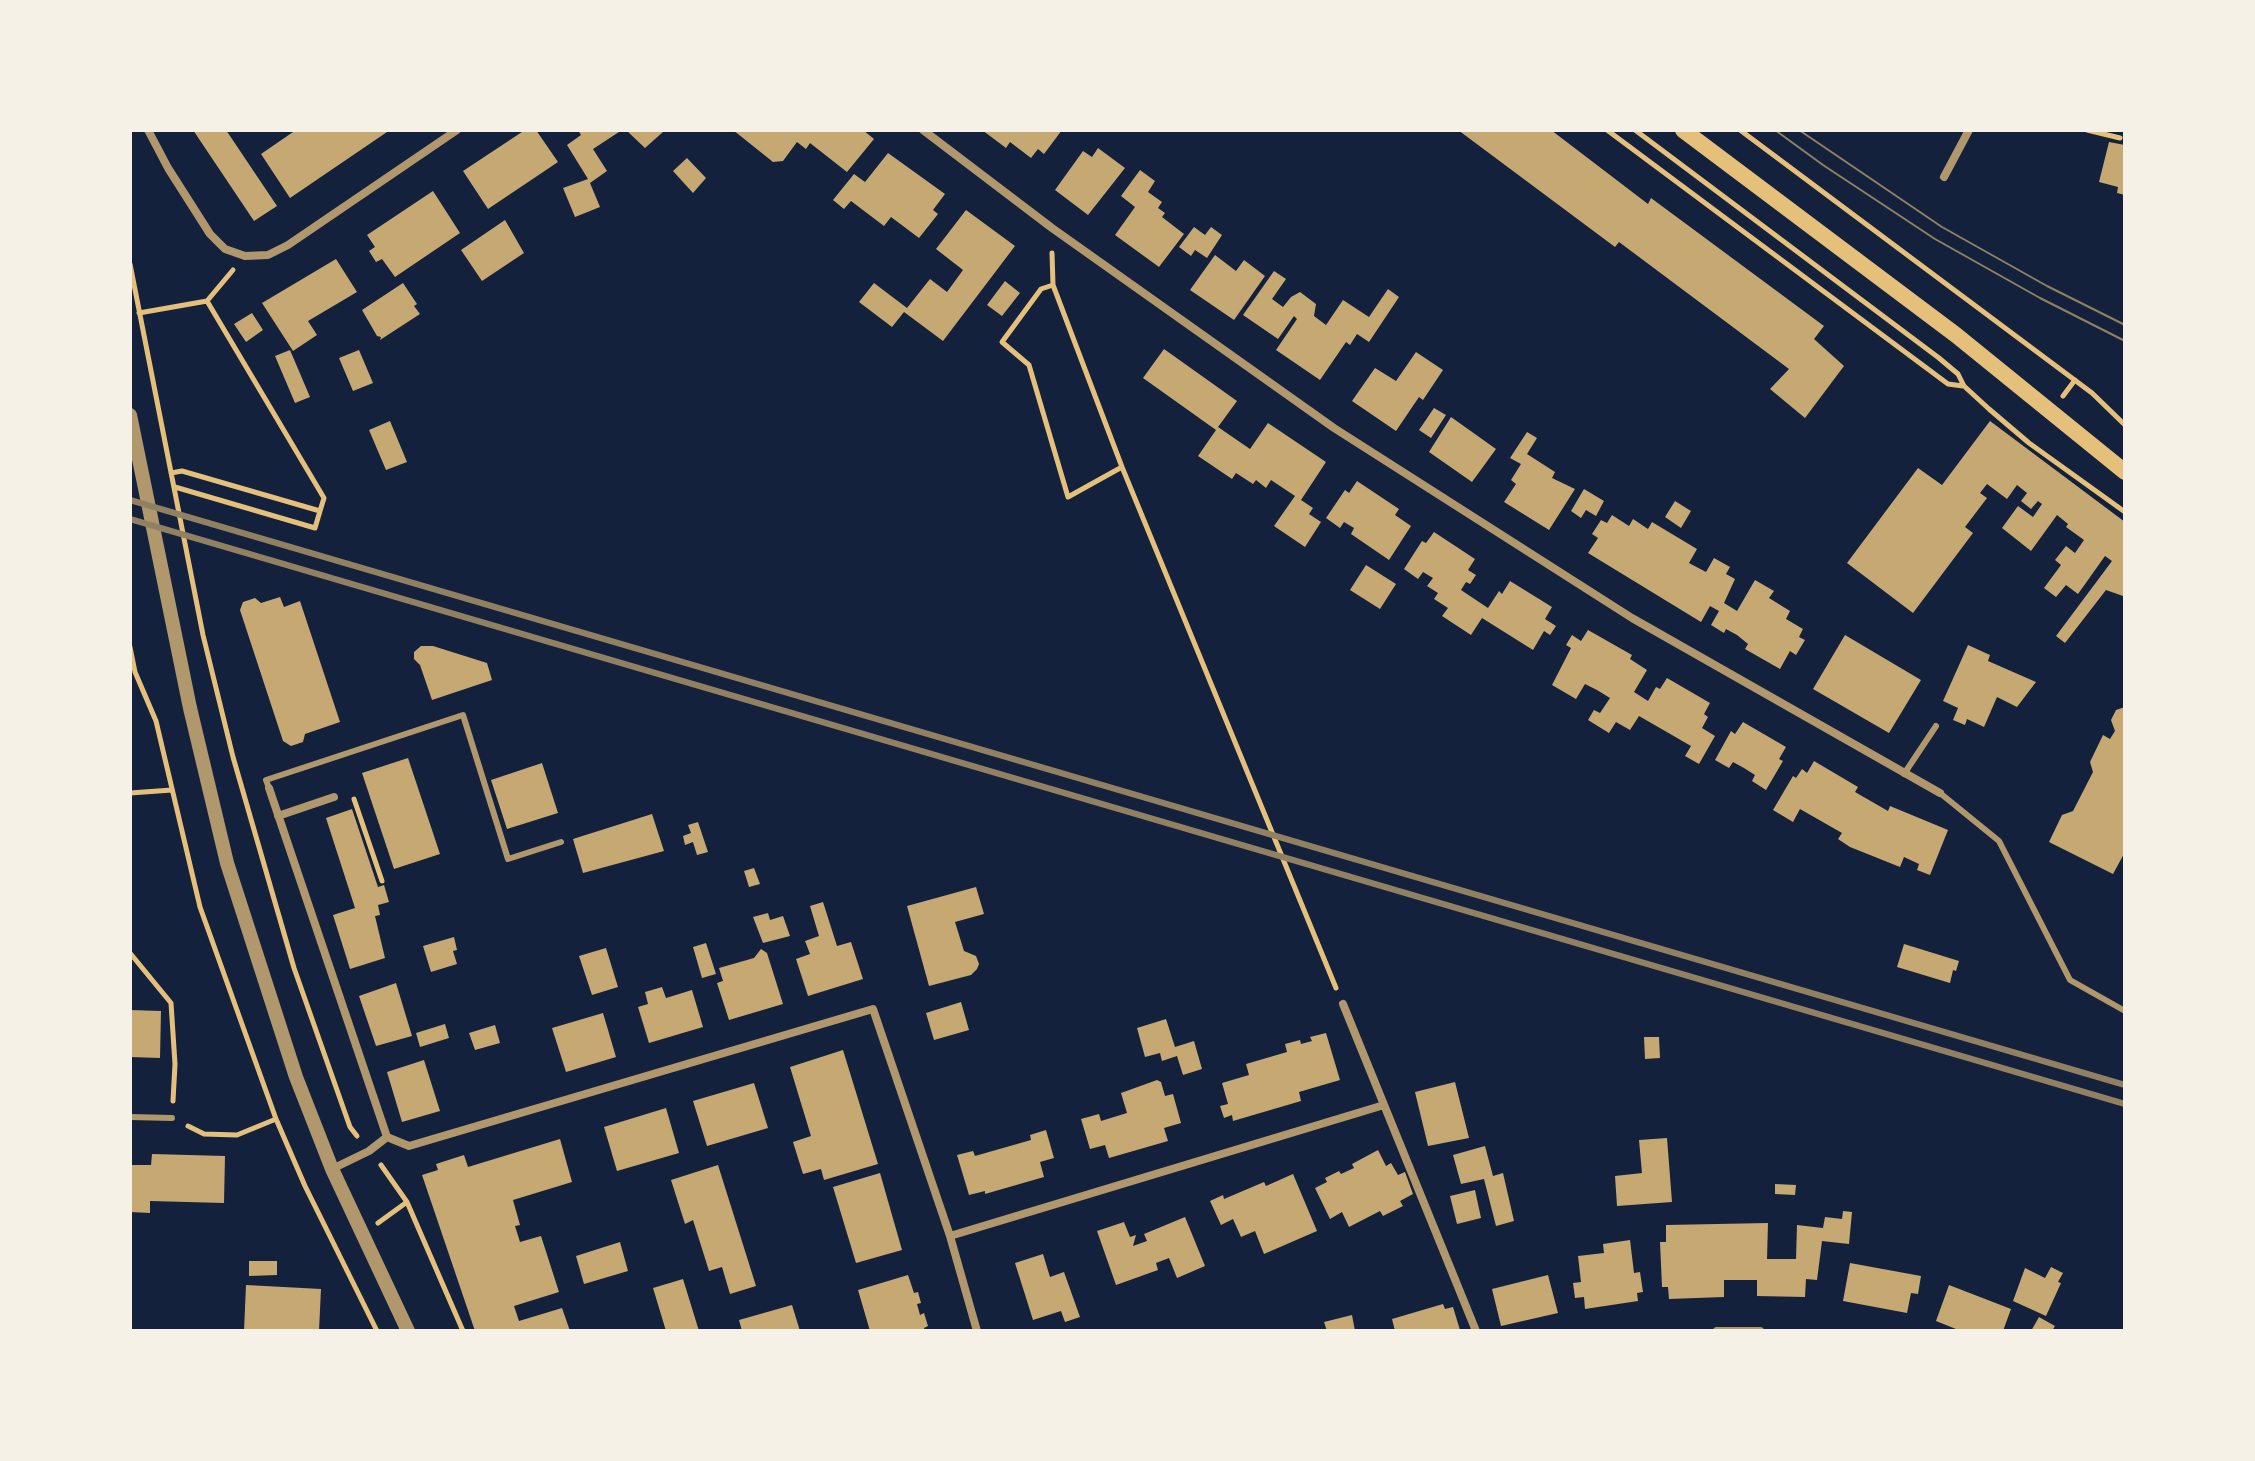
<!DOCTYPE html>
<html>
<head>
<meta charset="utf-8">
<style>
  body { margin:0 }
  #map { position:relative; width:2255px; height:1461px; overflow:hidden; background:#14213d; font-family:Mulish,sans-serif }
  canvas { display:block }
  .frame { position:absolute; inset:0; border:132px solid #f6f1e7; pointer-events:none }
</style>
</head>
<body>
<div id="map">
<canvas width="2255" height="1461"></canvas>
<div class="frame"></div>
</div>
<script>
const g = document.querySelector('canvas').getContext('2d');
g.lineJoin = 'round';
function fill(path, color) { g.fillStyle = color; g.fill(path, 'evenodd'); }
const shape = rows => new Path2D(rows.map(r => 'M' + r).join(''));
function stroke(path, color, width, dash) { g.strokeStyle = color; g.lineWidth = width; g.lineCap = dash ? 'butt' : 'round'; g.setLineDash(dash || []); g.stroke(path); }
fill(shape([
  [193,130,226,130,277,206,254,221],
  [296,130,390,130,290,198,261,154],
  [525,130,536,130,558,162,488,209,463,171],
  [578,130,622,130,593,149,607,171,590,183,600,207,575,217,563,188,588,179,567,145,581,135],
  [626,130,660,130,663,132,645,148],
  [733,130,863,130,874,139,847,172,810,143,806,149,797,142,783,161,773,162],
  [982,130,1062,130,1044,154,1038,149,1031,158,1010,142,1006,148],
  [1458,130,1551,130,1648,204,1651,198,1824,326,1814,339,1844,366,1805,418,1770,389,1789,369,1619,242,1615,247],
  [2109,142,2125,145,2125,195,2117,193,2118,187,2099,182],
  [1098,148,1125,168,1088,215,1055,190,1083,151,1092,157],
  [888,153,945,194,933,210,938,214,919,238,891,217,884,226,851,201,844,209,833,200,854,174,865,182],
  [687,158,706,178,693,193,673,171],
  [1140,170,1155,181,1148,192,1162,202,1158,208,1165,213,1162,217,1184,234,1159,267,1115,235,1135,207,1121,196],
  [433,191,460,233,395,277,382,259,376,262,369,251,375,247,367,235],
  [966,210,1015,246,943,341,904,312,892,327,859,302,874,283,907,308,930,279,947,292,963,270,936,249],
  [505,220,524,253,482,281,461,250],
  [1194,227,1205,235,1211,227,1222,235,1207,258,1195,250,1191,256,1179,247],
  [1215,255,1236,271,1244,260,1265,276,1234,320,1190,290],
  [336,259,357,292,308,321,317,335,293,351,262,303],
  [1274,271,1286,279,1272,299,1283,307,1291,297,1300,292,1316,304,1314,316,1326,325,1343,300,1369,317,1388,289,1399,297,1369,342,1357,334,1350,345,1346,342,1320,380,1276,350,1297,319,1294,316,1278,339,1243,315],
  [1005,281,1020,293,1002,316,987,305],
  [403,283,417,304,414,306,420,314,380,340,381,337,377,336,362,310],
  [252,313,263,330,246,342,234,324],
  [1164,349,1237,401,1218,427,1250,449,1268,423,1326,462,1301,500,1313,508,1309,514,1321,522,1305,547,1274,526,1295,496,1271,480,1266,488,1256,480,1253,484,1236,473,1232,479,1198,456,1216,430,1143,378],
  [290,350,310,397,295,403,275,356],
  [359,350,373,383,353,391,339,358],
  [1416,352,1443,370,1423,400,1419,397,1396,431,1352,401,1375,368,1396,381],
  [1434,408,1446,415,1431,438,1419,430],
  [1451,417,1496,449,1472,482,1429,452],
  [390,421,407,462,386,470,369,430],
  [1990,421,2125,522,2125,594,2123,596,2106,590,2065,643,2056,636,2112,561,2105,556,2078,594,2066,585,2056,597,2044,588,2061,565,2055,560,2066,546,2075,553,2084,540,2066,527,2068,524,2057,515,2031,551,2002,528,2018,506,2033,517,2042,504,2038,501,2031,509,2021,501,2027,493,2017,485,2007,499,1987,484,1980,493,1987,498,1965,527,1973,533,1913,613,1847,563,1918,468,1942,485],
  [1527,432,1537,438,1527,454,1555,472,1552,478,1575,489,1549,530,1504,502,1516,484,1511,480,1521,464,1510,458],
  [1357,481,1399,509,1395,515,1411,526,1389,560,1351,534,1354,528,1344,522,1340,528,1326,518,1345,490,1349,493],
  [1584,489,1604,501,1596,516,1586,510,1581,518,1571,511],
  [1675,501,1691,511,1681,528,1665,517],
  [1612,515,1629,526,1633,519,1648,529,1652,522,1697,549,1689,563,1706,572,1714,558,1730,567,1726,574,1735,579,1724,603,1737,611,1755,580,1774,591,1769,598,1790,611,1786,619,1803,629,1799,637,1805,640,1796,655,1790,651,1780,669,1745,649,1748,644,1737,635,1726,629,1724,633,1711,625,1719,611,1710,606,1701,622,1588,553,1598,538,1592,534,1601,520,1607,523],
  [1434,532,1475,559,1468,570,1476,575,1470,584,1466,582,1461,590,1488,608,1499,591,1502,594,1510,581,1552,607,1545,619,1556,626,1550,635,1544,631,1533,650,1482,618,1471,635,1442,616,1448,608,1434,599,1438,593,1427,586,1433,578,1423,572,1418,579,1404,569,1422,541,1426,543],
  [1366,565,1396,584,1380,609,1350,590],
  [280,597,284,607,300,601,340,722,305,734,303,742,291,746,283,741,240,610,243,602,255,598,261,603],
  [1588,630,1632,655,1630,659,1647,670,1634,692,1648,701,1656,687,1660,689,1667,678,1710,703,1704,714,1708,717,1702,728,1715,736,1699,764,1685,756,1691,746,1639,716,1630,730,1616,722,1609,733,1588,720,1594,710,1600,713,1610,698,1597,690,1585,684,1576,699,1552,685,1571,648,1566,645,1572,635,1581,641],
  [1845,635,1921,680,1889,733,1813,689],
  [1968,645,1990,655,1988,661,2036,682,2017,707,1997,697,1984,727,1967,719,1965,725,1953,720,1958,708,1943,701],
  [421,646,433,646,487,663,492,680,432,700,420,665,414,659,414,652],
  [2125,707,2125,852,2113,874,2049,842,2062,815,2073,811,2093,772,2090,762,2103,735,2110,739,2115,731,2111,720,2116,710],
  [1743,722,1786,747,1779,759,1783,761,1766,790,1752,781,1755,775,1744,768,1733,762,1729,768,1715,760,1731,731,1735,734],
  [408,758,440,854,394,869,362,773],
  [1814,761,1858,787,1855,792,1888,811,1890,806,1948,830,1930,875,1917,870,1919,864,1904,857,1900,867,1850,847,1838,839,1842,833,1800,809,1793,822,1773,810,1793,776,1796,778,1802,769,1807,773],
  [542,763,558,813,507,829,491,780],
  [352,809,378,887,384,885,389,902,378,905,380,915,375,916,385,958,350,969,333,915,355,908,326,818],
  [652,814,664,851,583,873,573,839],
  [698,822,708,852,697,855,693,842,685,845,683,836,691,833,688,825],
  [754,868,760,884,749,887,744,871],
  [976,887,984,914,955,922,964,951,976,956,979,964,977,969,971,975,929,986,907,906],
  [823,902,837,946,851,942,863,979,808,996,796,959,810,954,805,941,819,936,810,906],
  [768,913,770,920,783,916,790,936,763,943,753,917],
  [454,937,457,950,453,951,457,964,431,972,423,946],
  [706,943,716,974,702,978,693,947],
  [1904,944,1959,961,1956,971,1953,970,1950,983,1897,967],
  [606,948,618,987,592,995,579,956],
  [761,949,767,953,783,1004,729,1020,717,983,723,981,719,968,754,958],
  [396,983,412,1036,376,1046,359,996],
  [662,987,666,998,692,990,703,1027,649,1043,638,1007,648,1004,645,992],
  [961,1002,969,1030,934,1040,926,1013],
  [130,1010,161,1011,160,1058,130,1057],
  [603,1013,616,1057,566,1072,552,1028],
  [1166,1019,1175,1047,1194,1041,1202,1069,1183,1075,1177,1056,1162,1061,1160,1053,1145,1057,1137,1028],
  [445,1024,449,1038,420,1047,416,1033],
  [495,1025,500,1043,475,1050,469,1033],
  [1326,1033,1340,1080,1299,1092,1301,1101,1233,1121,1232,1115,1224,1118,1220,1106,1228,1104,1222,1083,1249,1075,1246,1064,1287,1052,1285,1044,1300,1040,1301,1044,1312,1041,1310,1037],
  [1644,1037,1659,1037,1660,1058,1645,1059],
  [843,1050,878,1164,824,1180,821,1169,803,1174,793,1142,811,1136,790,1067],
  [424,1060,440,1111,402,1122,387,1072],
  [1157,1080,1161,1082,1165,1096,1173,1094,1181,1123,1164,1128,1168,1141,1109,1158,1105,1145,1090,1149,1081,1119,1099,1114,1101,1121,1127,1113,1121,1093],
  [1455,1082,1469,1138,1428,1146,1415,1092],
  [754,1083,768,1128,707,1146,693,1101],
  [666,1108,679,1153,617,1171,604,1127],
  [1046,1130,1054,1158,1040,1162,1044,1177,985,1194,985,1191,969,1195,957,1155,973,1151,975,1156,1031,1140,1030,1135],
  [1667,1138,1672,1202,1617,1206,1615,1176,1642,1173,1639,1140],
  [560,1139,572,1182,513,1200,520,1225,515,1226,520,1242,541,1236,559,1292,514,1306,519,1321,562,1308,570,1331,475,1331,422,1175,438,1170,436,1164,464,1155,468,1167],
  [1485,1146,1493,1176,1503,1173,1514,1221,1496,1226,1484,1179,1461,1184,1453,1155],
  [1378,1150,1386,1166,1391,1163,1398,1175,1405,1172,1413,1194,1400,1201,1403,1206,1383,1216,1380,1211,1349,1227,1342,1212,1330,1219,1315,1188,1327,1182,1325,1178,1339,1171,1341,1174,1354,1168,1352,1164],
  [152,1154,225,1156,224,1203,150,1201,150,1213,130,1212,130,1165,151,1165],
  [718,1165,756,1286,730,1294,722,1267,709,1271,693,1220,685,1224,671,1180],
  [880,1173,902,1250,856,1263,833,1187],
  [1293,1174,1317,1231,1264,1254,1255,1231,1241,1237,1233,1219,1221,1225,1210,1201,1223,1195,1224,1199,1264,1182,1266,1186],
  [1775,1184,1796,1185,1795,1195,1775,1194],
  [1475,1190,1481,1218,1457,1224,1450,1196],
  [1843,1211,1852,1212,1849,1244,1822,1241,1817,1280,1806,1279,1805,1297,1757,1296,1757,1280,1724,1280,1724,1297,1669,1299,1668,1287,1662,1287,1660,1242,1666,1242,1666,1225,1768,1223,1767,1259,1796,1259,1797,1225,1823,1228,1825,1217,1842,1219],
  [1185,1217,1205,1266,1177,1278,1169,1258,1156,1263,1158,1270,1116,1285,1097,1231,1124,1222,1130,1237,1136,1235,1133,1246,1147,1241,1144,1234],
  [1630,1240,1634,1273,1640,1272,1643,1292,1637,1293,1638,1301,1585,1309,1584,1297,1575,1298,1573,1283,1581,1282,1578,1256,1604,1253,1603,1244],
  [620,1242,628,1271,584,1284,576,1256],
  [1043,1254,1050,1277,1064,1272,1080,1317,1065,1322,1061,1311,1033,1320,1015,1263],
  [249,1261,277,1261,277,1275,249,1276],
  [1850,1263,1921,1276,1918,1294,1911,1293,1907,1313,1843,1301],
  [2051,1267,2063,1273,2058,1282,2061,1283,2046,1316,2013,1301,2025,1268,2045,1278],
  [908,1275,914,1293,918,1292,921,1303,917,1304,920,1315,924,1313,928,1326,924,1328,925,1331,870,1331,858,1290],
  [1548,1275,1558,1313,1501,1326,1492,1289],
  [683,1279,699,1331,666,1331,653,1288],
  [246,1285,321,1289,319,1331,244,1331],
  [1949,1285,2011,1309,2003,1331,1961,1331,1936,1321],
  [1443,1304,1445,1309,1453,1307,1460,1330,1395,1331,1392,1319],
  [792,1305,800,1331,742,1331,739,1320],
  [1352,1315,1355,1331,1327,1331,1324,1322],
  [2039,1317,2055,1326,2052,1331,2031,1331]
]), '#c6a872');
stroke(shape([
  [1607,130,1948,384,1963,386],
  [1635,130,1939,358,1958,374,1964,386,1989,409,2029,443,2125,512],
  [1740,130,2092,393,2125,425],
  [2087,130,2120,138],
  [1052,253,1053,285,1122,467,1336,988],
  [130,264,203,635,233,757,294,968,350,1127,357,1136],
  [233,270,207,301,324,498,320,511],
  [1053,285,1041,289,1002,342,1029,365,1068,497,1122,467],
  [139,313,207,301],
  [2063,396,2075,380],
  [171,473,182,471,320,511,315,528,175,487],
  [130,647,135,672,156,721,200,907,276,1119,305,1186,377,1331],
  [130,793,172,790],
  [354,799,382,881],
  [130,953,171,1003,175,1064,173,1101],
  [188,1126,204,1134,237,1135,276,1119],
  [381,1165,407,1202,463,1331],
  [378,1223,407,1202]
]), '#e5c07b', 5);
stroke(shape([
  [1904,774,1936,726],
  [269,788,266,780,463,715,508,859,561,842],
  [1940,793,1999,841,2070,980,2125,1011],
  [130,1117,172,1118]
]), '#b1986c', 6);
stroke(shape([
  [148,130,168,168,210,234,225,249,245,256,268,255,288,245,457,130],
  [923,130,1052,228,1334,428,1632,618,1940,793],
  [1944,177,1969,130],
  [269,788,387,1137],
  [278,816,334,797],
  [1343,1004,1476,1331],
  [387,1137,409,1146,873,1009,950,1236,977,1331],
  [332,1169,369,1151,387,1137],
  [950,1236,1384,1105],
  [1717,1331,1760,1331]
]), '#b1986c', 8);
stroke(shape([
  [130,415,190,708,227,863,296,1077,332,1169,408,1331]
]), '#b1986c', 14);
stroke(shape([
  [1683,130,1956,335,2125,472]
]), '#e5c07b', 16);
stroke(shape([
  [1775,130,1823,165,1935,239,2040,298,2125,341],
  [1799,130,1942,227,2047,286,2125,325]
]), '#918062', 2);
stroke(shape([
  [130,500,2125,1085],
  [130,519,2125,1104]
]), '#918062', 6);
</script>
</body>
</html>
